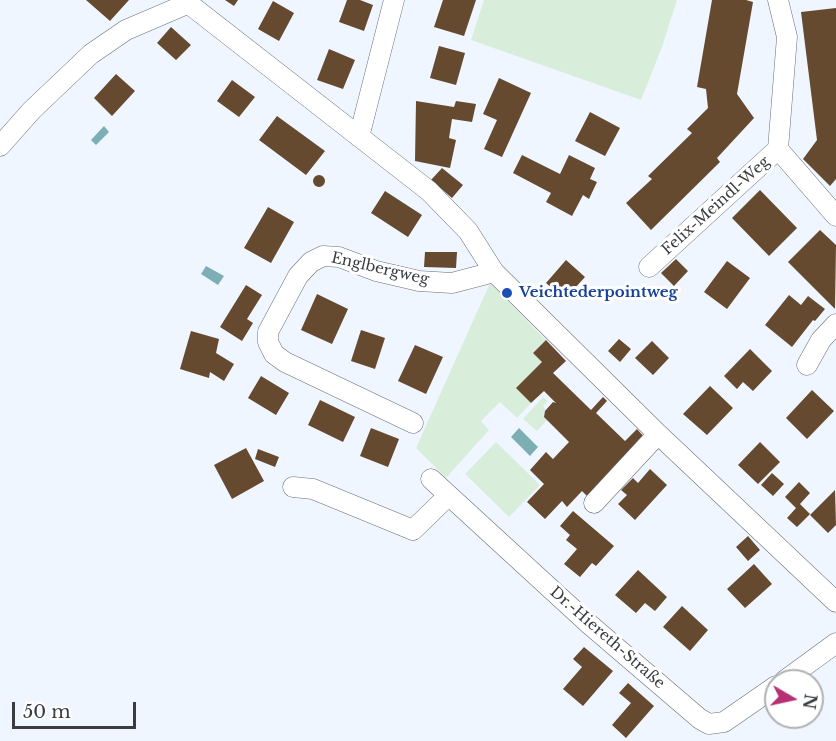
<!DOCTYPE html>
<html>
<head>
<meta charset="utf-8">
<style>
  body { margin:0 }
  #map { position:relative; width:836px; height:741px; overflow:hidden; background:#f0f6ff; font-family:"Libre Baskerville",serif }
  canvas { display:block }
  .north { position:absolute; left:764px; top:669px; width:60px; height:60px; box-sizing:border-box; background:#fff; border:2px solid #b0b1b3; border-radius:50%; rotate:99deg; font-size:16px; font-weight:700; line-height:24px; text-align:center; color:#3a3d40 }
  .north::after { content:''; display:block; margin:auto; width:21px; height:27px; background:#b63074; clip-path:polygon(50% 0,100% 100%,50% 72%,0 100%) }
  .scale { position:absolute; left:12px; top:702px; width:124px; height:27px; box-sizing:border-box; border:3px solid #3a3d40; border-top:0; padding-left:8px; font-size:18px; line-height:21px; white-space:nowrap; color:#3a3d40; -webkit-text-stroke:4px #fff; paint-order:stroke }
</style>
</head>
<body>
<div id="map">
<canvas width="836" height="741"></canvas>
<div class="north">N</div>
<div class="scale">50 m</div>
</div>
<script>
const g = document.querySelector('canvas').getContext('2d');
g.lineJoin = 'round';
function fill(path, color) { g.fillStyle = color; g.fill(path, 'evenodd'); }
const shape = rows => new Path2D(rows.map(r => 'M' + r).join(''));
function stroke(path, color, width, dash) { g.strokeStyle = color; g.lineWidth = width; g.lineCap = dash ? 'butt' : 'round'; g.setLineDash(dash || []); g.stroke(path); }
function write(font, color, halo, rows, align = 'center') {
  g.font = font + ' "Libre Baskerville",serif'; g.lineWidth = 6; g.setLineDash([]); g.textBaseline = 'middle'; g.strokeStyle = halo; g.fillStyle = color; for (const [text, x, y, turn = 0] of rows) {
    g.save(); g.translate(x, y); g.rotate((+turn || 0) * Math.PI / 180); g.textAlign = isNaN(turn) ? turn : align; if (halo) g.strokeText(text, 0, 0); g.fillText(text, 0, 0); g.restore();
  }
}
fill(shape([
  [484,0,677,0,662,47,641,100,471,40],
  [490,283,546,340,533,353,542,362,516,388,531,403,517,418,500,402,481,421,489,430,446,478,416,448],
  [543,397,548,401,543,406,546,410,543,415,547,420,537,431,523,419],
  [496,442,540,485,509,517,465,474]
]), '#d8eedb');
fill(shape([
  [104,126,109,132,96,145,91,140],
  [206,266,224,276,218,285,201,274],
  [519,428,538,447,530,456,511,437]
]), '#7caeb4');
fill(shape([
  [86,0,129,0,110,21],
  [225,0,238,0,234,6],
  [347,0,360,0,373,5,364,31,339,22],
  [443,0,476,0,464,36,434,27],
  [712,0,746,0,753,2,737,94,754,118,717,158,720,162,651,230,626,203,652,179,648,176,692,133,687,129,708,108,706,89,697,87],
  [273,1,294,13,279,41,258,29],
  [836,8,836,179,830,186,803,159,817,140,801,12],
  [171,27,191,45,176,60,157,43],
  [439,46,465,53,456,85,430,78],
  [329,49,355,60,343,89,317,80],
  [116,74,135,91,112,116,94,98],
  [499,78,531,93,502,157,484,149,497,120,483,114],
  [232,80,255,97,239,117,217,101],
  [416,101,454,107,456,101,476,104,472,122,452,119,449,138,456,140,450,168,415,161],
  [590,112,620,128,605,156,575,141],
  [277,116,325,151,306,175,259,140],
  [522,155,560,174,569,155,595,168,590,179,597,182,589,199,583,195,572,216,546,202,551,193,513,173],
  [442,168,463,185,452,198,431,180],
  '313 181a6 6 0 1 1 12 0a6 6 0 1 1-12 0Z',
  [760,190,797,228,769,256,732,218],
  [385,191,422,215,408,237,371,213],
  [268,207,294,222,271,263,244,248],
  [820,230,836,245,835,309,788,262],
  [425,252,457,252,456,268,424,267],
  [676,259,688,271,674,286,661,273],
  [566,260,585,277,565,299,546,283],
  [727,261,750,278,727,309,704,292],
  [246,285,262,295,247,319,253,323,242,341,220,327],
  [317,294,348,309,332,344,301,330],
  [789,295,801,305,808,296,825,309,815,321,813,320,792,347,765,325],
  [361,330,385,338,375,369,351,361],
  [191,331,219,339,216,353,234,364,224,381,210,372,209,378,180,369],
  [619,339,631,349,620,362,608,351],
  [546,340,566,361,553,373,591,410,603,397,607,401,596,413,625,441,637,429,645,438,588,497,582,491,567,507,562,501,545,519,527,502,544,484,530,470,546,452,553,459,569,442,544,417,545,411,553,402,556,403,544,391,531,403,516,388,542,362,533,353],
  [652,341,669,358,653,375,635,358],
  [415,345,443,357,426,394,398,381],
  [750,349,772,371,753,391,743,382,737,389,724,376],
  [261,376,289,393,276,415,248,398],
  [710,386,733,408,707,435,683,414],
  [812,390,834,411,807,439,786,418],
  [320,400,355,417,343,442,308,425],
  [371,428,399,439,388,467,360,456],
  [760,442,780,462,758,484,738,465],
  [246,448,264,481,232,499,214,465],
  [258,449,279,457,275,467,255,459],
  [650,469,667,485,635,520,618,504,627,495,621,490,633,478,638,483],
  [772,473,784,484,773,496,761,485],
  [799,482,810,493,800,504,810,514,797,527,787,518,796,508,785,497],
  [835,490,836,525,828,533,810,515],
  [573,511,614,546,596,566,592,563,580,577,564,564,577,549,566,540,570,535,560,526],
  [748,536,760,550,748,561,736,547],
  [754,564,772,584,745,608,727,589],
  [638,570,667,597,655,611,645,603,636,613,615,595],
  [682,606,708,630,690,651,663,627],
  [584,647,613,671,583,706,563,689,582,667,573,659],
  [628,683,654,706,626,738,612,725,631,703,619,693]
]), '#654a30');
const street = shape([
  [184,0,429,191,468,231,494,272,658,434,836,602],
  [359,137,394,0],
  [0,146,32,110,91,54,126,30,189,3],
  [778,149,836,216],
  [649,267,778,149,787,37,778,0],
  [807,365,821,340,836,324],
  [413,423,285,362,274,354,268,342,268,332,298,276,311,262,323,256,339,257,376,271,419,281,452,283,494,272],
  [431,479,589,624,700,719,709,724,724,722,776,686],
  [293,487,313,489,413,530,448,496],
  [594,503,658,434],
  [784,681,836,643]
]);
stroke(street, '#696e76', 21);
stroke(street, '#fff', 20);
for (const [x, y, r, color] of [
  [507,293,6,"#1a4fb4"]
]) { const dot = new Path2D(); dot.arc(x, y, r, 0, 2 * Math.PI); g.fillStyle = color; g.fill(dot); stroke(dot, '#fff', 2); }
write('15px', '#3a3d40', '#fff', [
  ["Felix-Meindl-Weg",716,206,-42],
  ["Englbergweg",380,269,13],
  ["Dr.-Hiereth-Straße",607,638,41]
]);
write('bold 15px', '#164399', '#fff', [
  ["Veichtederpointweg",519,293]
], 'left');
</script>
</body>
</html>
